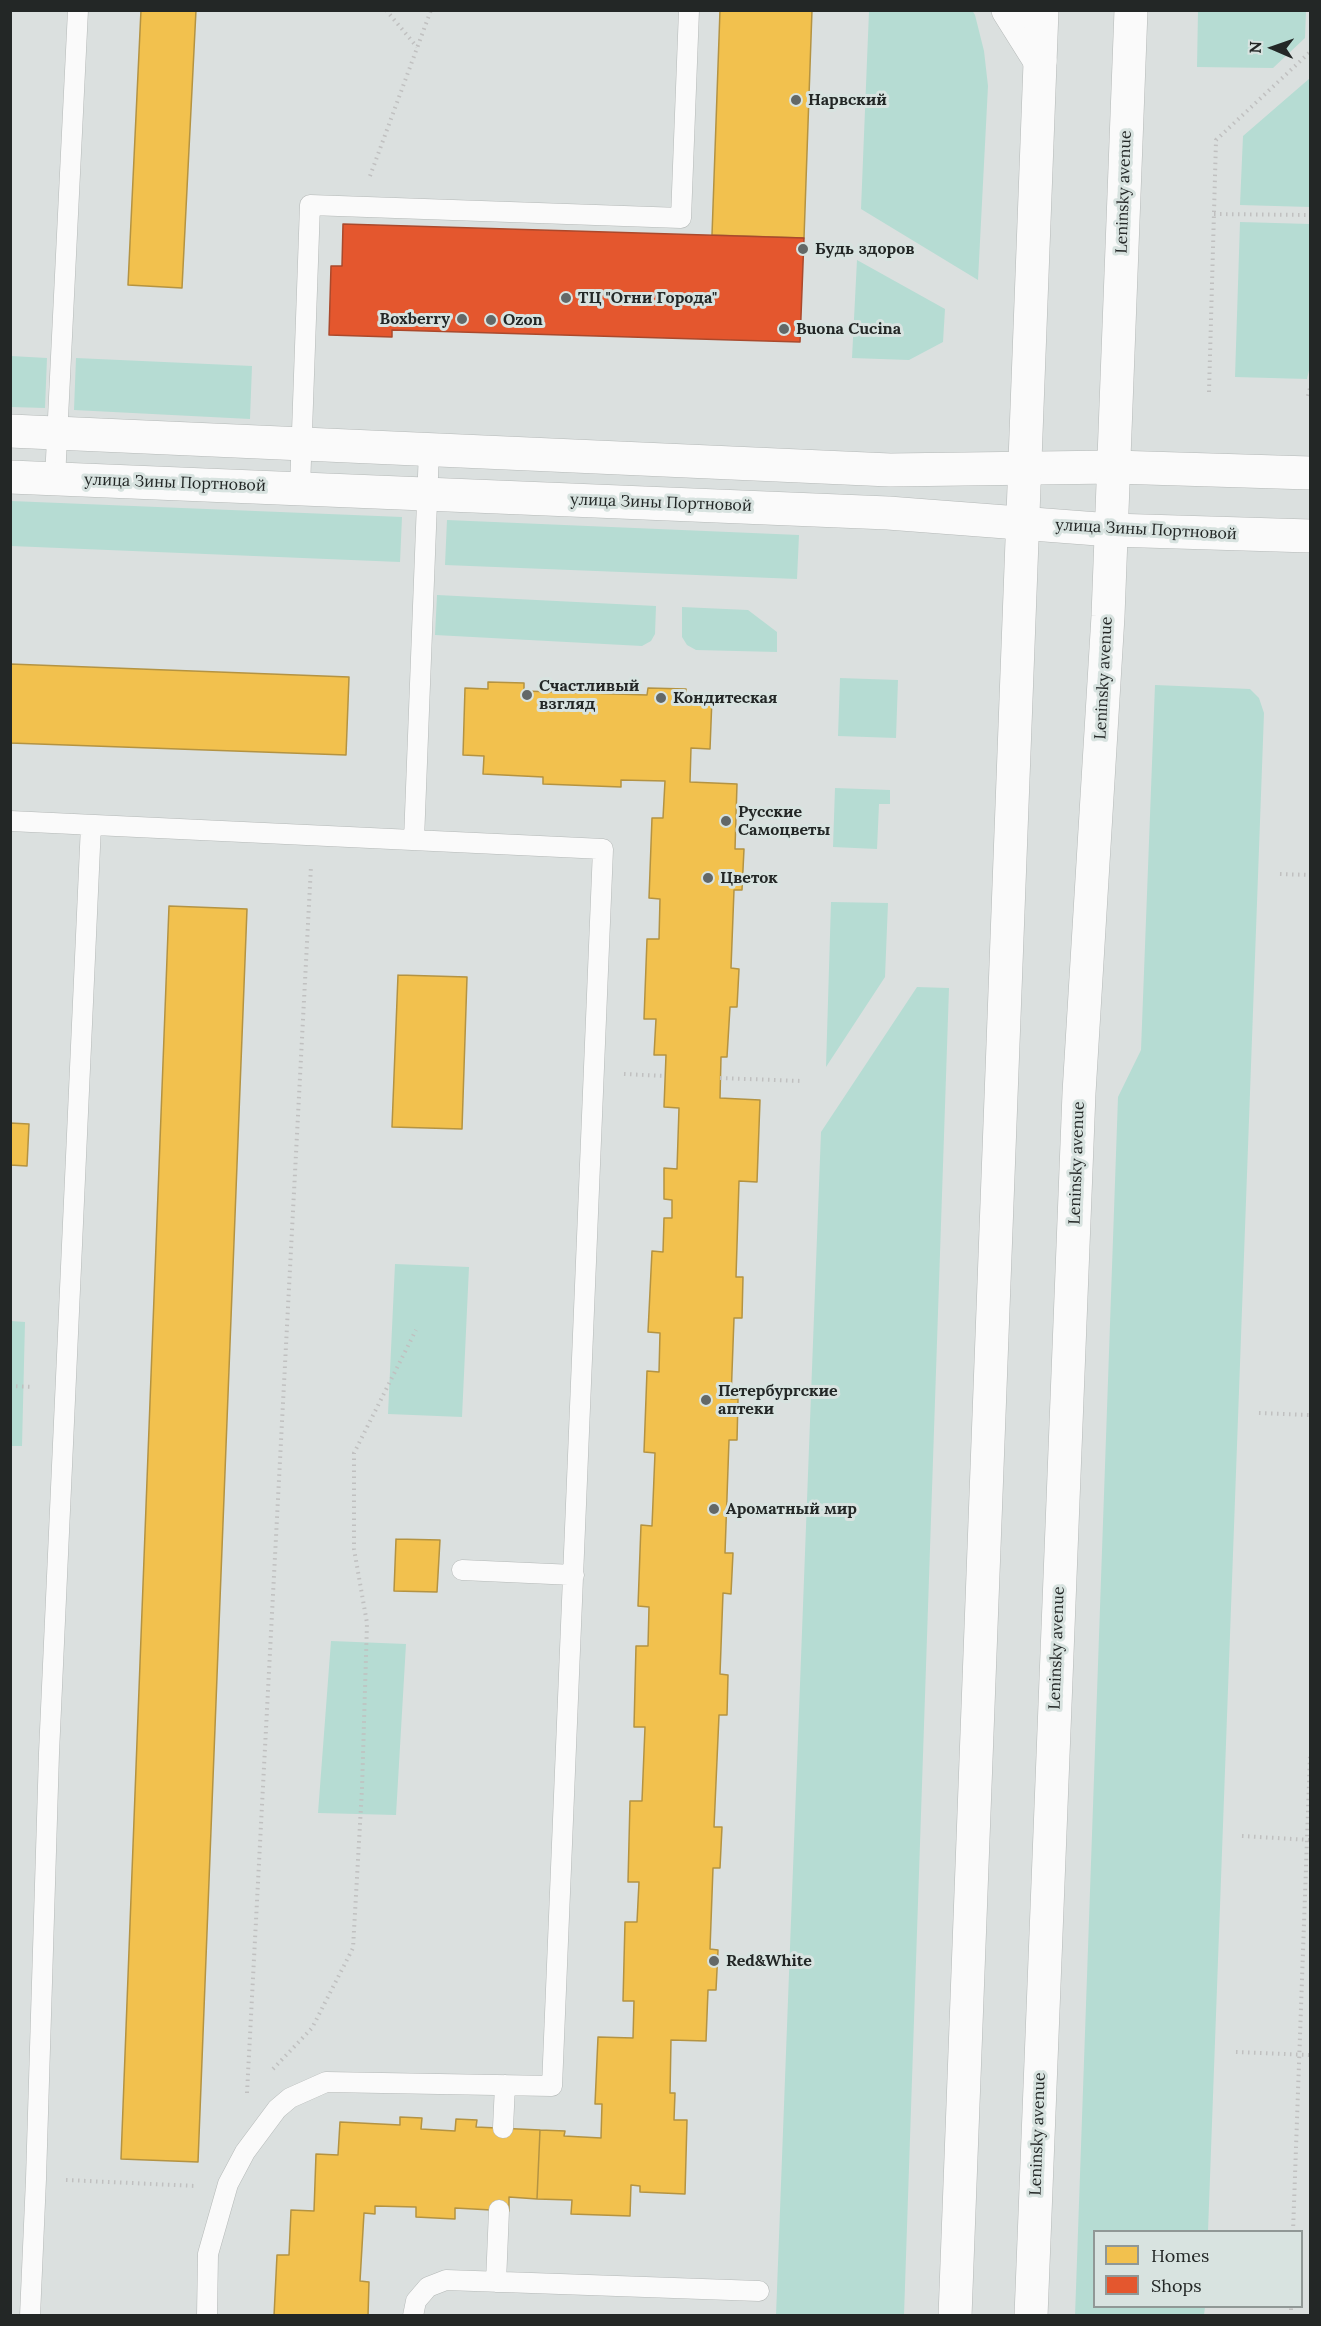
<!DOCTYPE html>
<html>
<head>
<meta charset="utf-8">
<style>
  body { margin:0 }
  #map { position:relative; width:1321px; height:2326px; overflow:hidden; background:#dbe0df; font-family:Lora,serif }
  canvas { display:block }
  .frame { position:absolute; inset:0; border:12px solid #232726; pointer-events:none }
  .legend { position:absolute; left:1093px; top:2230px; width:210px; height:78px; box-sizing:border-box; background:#d8e3e0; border:2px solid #909896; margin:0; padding:8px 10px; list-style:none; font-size:18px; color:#232726 }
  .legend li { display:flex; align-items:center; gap:12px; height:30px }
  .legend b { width:30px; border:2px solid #909896 }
  .north { position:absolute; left:1243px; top:18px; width:60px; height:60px; -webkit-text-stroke:4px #d8e3e0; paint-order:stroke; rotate:272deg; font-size:16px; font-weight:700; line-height:24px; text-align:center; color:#232726 }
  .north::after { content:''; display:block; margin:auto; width:21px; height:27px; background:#232726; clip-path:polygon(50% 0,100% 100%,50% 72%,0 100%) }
</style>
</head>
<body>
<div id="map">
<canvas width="1321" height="2326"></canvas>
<div class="frame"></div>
<ul class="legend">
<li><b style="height:16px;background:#f2c14e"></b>Homes</li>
<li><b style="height:16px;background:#e4572e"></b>Shops</li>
</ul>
<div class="north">N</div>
</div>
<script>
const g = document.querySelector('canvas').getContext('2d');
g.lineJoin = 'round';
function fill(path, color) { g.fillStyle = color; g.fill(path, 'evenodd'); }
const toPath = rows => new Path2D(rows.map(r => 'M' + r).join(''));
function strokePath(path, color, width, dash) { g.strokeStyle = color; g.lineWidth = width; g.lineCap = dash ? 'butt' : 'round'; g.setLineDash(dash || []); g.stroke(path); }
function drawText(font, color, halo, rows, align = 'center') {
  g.font = font + ' Lora,serif'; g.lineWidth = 6; g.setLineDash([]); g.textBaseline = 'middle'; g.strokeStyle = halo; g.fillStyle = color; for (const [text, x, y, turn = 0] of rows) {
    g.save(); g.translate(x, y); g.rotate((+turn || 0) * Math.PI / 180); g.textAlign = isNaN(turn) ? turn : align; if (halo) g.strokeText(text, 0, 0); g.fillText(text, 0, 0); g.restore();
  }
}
fill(toPath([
  [869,11,972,10,975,15,984,51,988,86,978,280,861,209],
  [1198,11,1306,11,1305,38,1273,68,1197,67],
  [1310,78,1310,207,1240,205,1243,136],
  [1240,222,1310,224,1310,366,1307,379,1235,377],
  [857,260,945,309,943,342,909,360,852,358],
  [11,356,47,358,45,408,11,407],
  [76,358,252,366,250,419,74,410],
  [11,501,402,517,400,562,11,546],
  [447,520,799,535,797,579,445,565],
  [437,595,656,606,655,634,651,641,642,646,435,635],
  [682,607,748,610,777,632,777,652,696,650,687,645,682,637],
  [840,678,898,680,896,738,838,736],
  [1155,685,1250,689,1259,698,1264,713,1208,2231,1094,2232,1094,2306,1205,2307,1204,2315,1075,2316,1118,1097,1141,1050],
  [835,788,890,790,890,804,879,804,877,849,833,847],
  [831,902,888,903,885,977,826,1067],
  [917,987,949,988,904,2315,776,2315,821,1132],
  [395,1264,469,1267,462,1417,388,1414],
  [11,1321,25,1322,22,1446,11,1446],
  [331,1641,406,1644,396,1815,318,1813]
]), '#b6dcd3');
const homes = toPath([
  [141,10,196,10,182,288,128,285,141,10],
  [720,10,812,10,804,238,712,235,720,10],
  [10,664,349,677,346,755,10,743,10,664],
  [488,682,524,683,524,691,647,695,648,688,686,689,686,697,712,698,710,749,691,748,690,782,737,784,735,849,744,849,742,890,734,890,731,968,739,969,737,1007,730,1007,727,1057,721,1057,720,1098,760,1100,757,1182,739,1181,736,1277,743,1277,742,1318,734,1318,731,1399,738,1399,737,1440,729,1440,725,1553,733,1553,731,1594,723,1593,720,1674,728,1675,727,1715,719,1715,714,1827,722,1827,720,1868,713,1868,710,1949,718,1950,716,1990,708,1990,706,2041,671,2040,670,2093,675,2093,674,2120,687,2120,685,2194,640,2192,640,2186,631,2185,630,2216,571,2214,572,2200,537,2199,540,2130,565,2131,564,2136,601,2138,602,2104,595,2104,598,2037,633,2038,634,2001,623,2001,625,1922,637,1922,639,1882,628,1882,630,1801,642,1801,645,1727,634,1727,636,1646,648,1646,649,1607,638,1606,641,1525,652,1526,655,1453,644,1452,647,1371,659,1372,660,1333,648,1332,652,1251,663,1252,664,1218,672,1218,672,1200,664,1199,664,1168,677,1169,679,1108,664,1107,666,1055,654,1055,656,1019,644,1019,647,939,659,939,660,899,649,898,652,818,663,818,665,781,621,780,621,787,543,784,543,777,483,774,484,756,463,755,465,688,488,689,488,682],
  [169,906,247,909,198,2162,121,2159,169,906],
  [398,975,467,977,462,1129,392,1127,398,975],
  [10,1123,29,1124,27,1166,10,1165,10,1123],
  [396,1539,440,1540,437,1592,394,1591,396,1539],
  [400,2117,422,2118,421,2129,455,2131,456,2119,477,2120,476,2127,540,2130,537,2199,509,2197,509,2211,455,2208,455,2219,416,2217,416,2207,375,2206,375,2214,364,2213,360,2281,369,2282,368,2316,274,2316,277,2255,289,2255,291,2210,314,2211,316,2154,338,2155,340,2122,400,2125,400,2117]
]);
fill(homes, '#f2c14e');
strokePath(homes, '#b49342', 1.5);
const shops = toPath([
  [343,224,804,238,800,342,392,330,392,337,329,335,331,266,342,266,343,224]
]);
fill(shops, '#e4572e');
strokePath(shops, '#aa492c', 1.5);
const service = toPath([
  [55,479,78,10],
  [300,488,310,205,681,218,689,10],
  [10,821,603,849,552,2086,326,2082,290,2098,277,2109,245,2152,228,2184,208,2254,207,2316],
  [414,840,429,450],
  [462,1570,574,1575],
  [503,2128,505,2085],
  [496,2282,499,2210],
  [30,2316,36,2179,49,1753,91,825],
  [413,2316,416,2301,428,2287,446,2280,759,2291]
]);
const minor = toPath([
  [1008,10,1040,61]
]);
const secondary = toPath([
  [10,431,890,470,1114,467,1310,473],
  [10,477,888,513,1111,530,1310,536]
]);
const primary = toPath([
  [955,2316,1042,10],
  [1031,2316,1079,1093,1108,616,1131,10]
]);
strokePath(service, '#b4b8b7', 21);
strokePath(minor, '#b4b8b7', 34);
strokePath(secondary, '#b4b8b7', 34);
strokePath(primary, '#b4b8b7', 34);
strokePath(toPath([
  [386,10,417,47],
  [370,176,431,10],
  [1214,214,1310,215],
  [1209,392,1216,140,1310,52],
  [1308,396,1310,388],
  [1280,874,1310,875],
  [624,1074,665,1076],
  [720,1078,802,1081],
  [10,1386,34,1387],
  [1259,1413,1310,1415],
  [1242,1836,1310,1840],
  [1236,2052,1310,2055],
  [273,2069,312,2028,353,1948,362,1789,367,1623,354,1549,354,1453,416,1330],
  [247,2093,311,866],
  [66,2180,196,2186],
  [1293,2232,1310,1755],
  [1291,2316,1291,2306]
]), '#c0c0c0', 4, [1.5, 4.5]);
strokePath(service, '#fafafa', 20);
strokePath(minor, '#fafafa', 33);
strokePath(secondary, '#fafafa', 33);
strokePath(primary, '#fafafa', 33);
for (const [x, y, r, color] of [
  [796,100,6,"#636867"],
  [803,249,6,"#636867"],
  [566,298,6,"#636867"],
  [462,319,6,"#636867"],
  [491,320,6,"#636867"],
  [784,329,6,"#636867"],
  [527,695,6,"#636867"],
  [661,698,6,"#636867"],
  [726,821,6,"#636867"],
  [708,878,6,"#636867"],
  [706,1400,6,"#636867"],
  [714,1509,6,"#636867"],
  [714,1961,6,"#636867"]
]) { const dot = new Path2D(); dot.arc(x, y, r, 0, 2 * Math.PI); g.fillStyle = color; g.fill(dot); strokePath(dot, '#d8e3e0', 2); }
drawText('bold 16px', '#232726', '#d8e3e0', [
  ["Нарвский",808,100],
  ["Будь здоров",815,249],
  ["ТЦ \"Огни Города\"",578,298],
  ["Boxberry",450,319,"right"],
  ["Ozon",503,320],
  ["Buona Cucina",796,329],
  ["Счастливый",539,686],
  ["взгляд",539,704],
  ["Кондитеская",673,698],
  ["Русские",738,812],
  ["Самоцветы",738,830],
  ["Цветок",720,878],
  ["Петербургские",718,1391],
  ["аптеки",718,1409],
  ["Ароматный мир",726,1509],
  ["Red&White",726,1961]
], 'left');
drawText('16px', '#232726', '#d8e3e0', [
  ["Leninsky avenue",1124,192,-88],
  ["улица Зины Портновой",175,483,2],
  ["улица Зины Портновой",661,503,2],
  ["улица Зины Портновой",1146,530,3],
  ["Leninsky avenue",1104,678,-87],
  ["Leninsky avenue",1077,1163,-88],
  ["Leninsky avenue",1057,1648,-88],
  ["Leninsky avenue",1038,2134,-88]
]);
</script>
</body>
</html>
